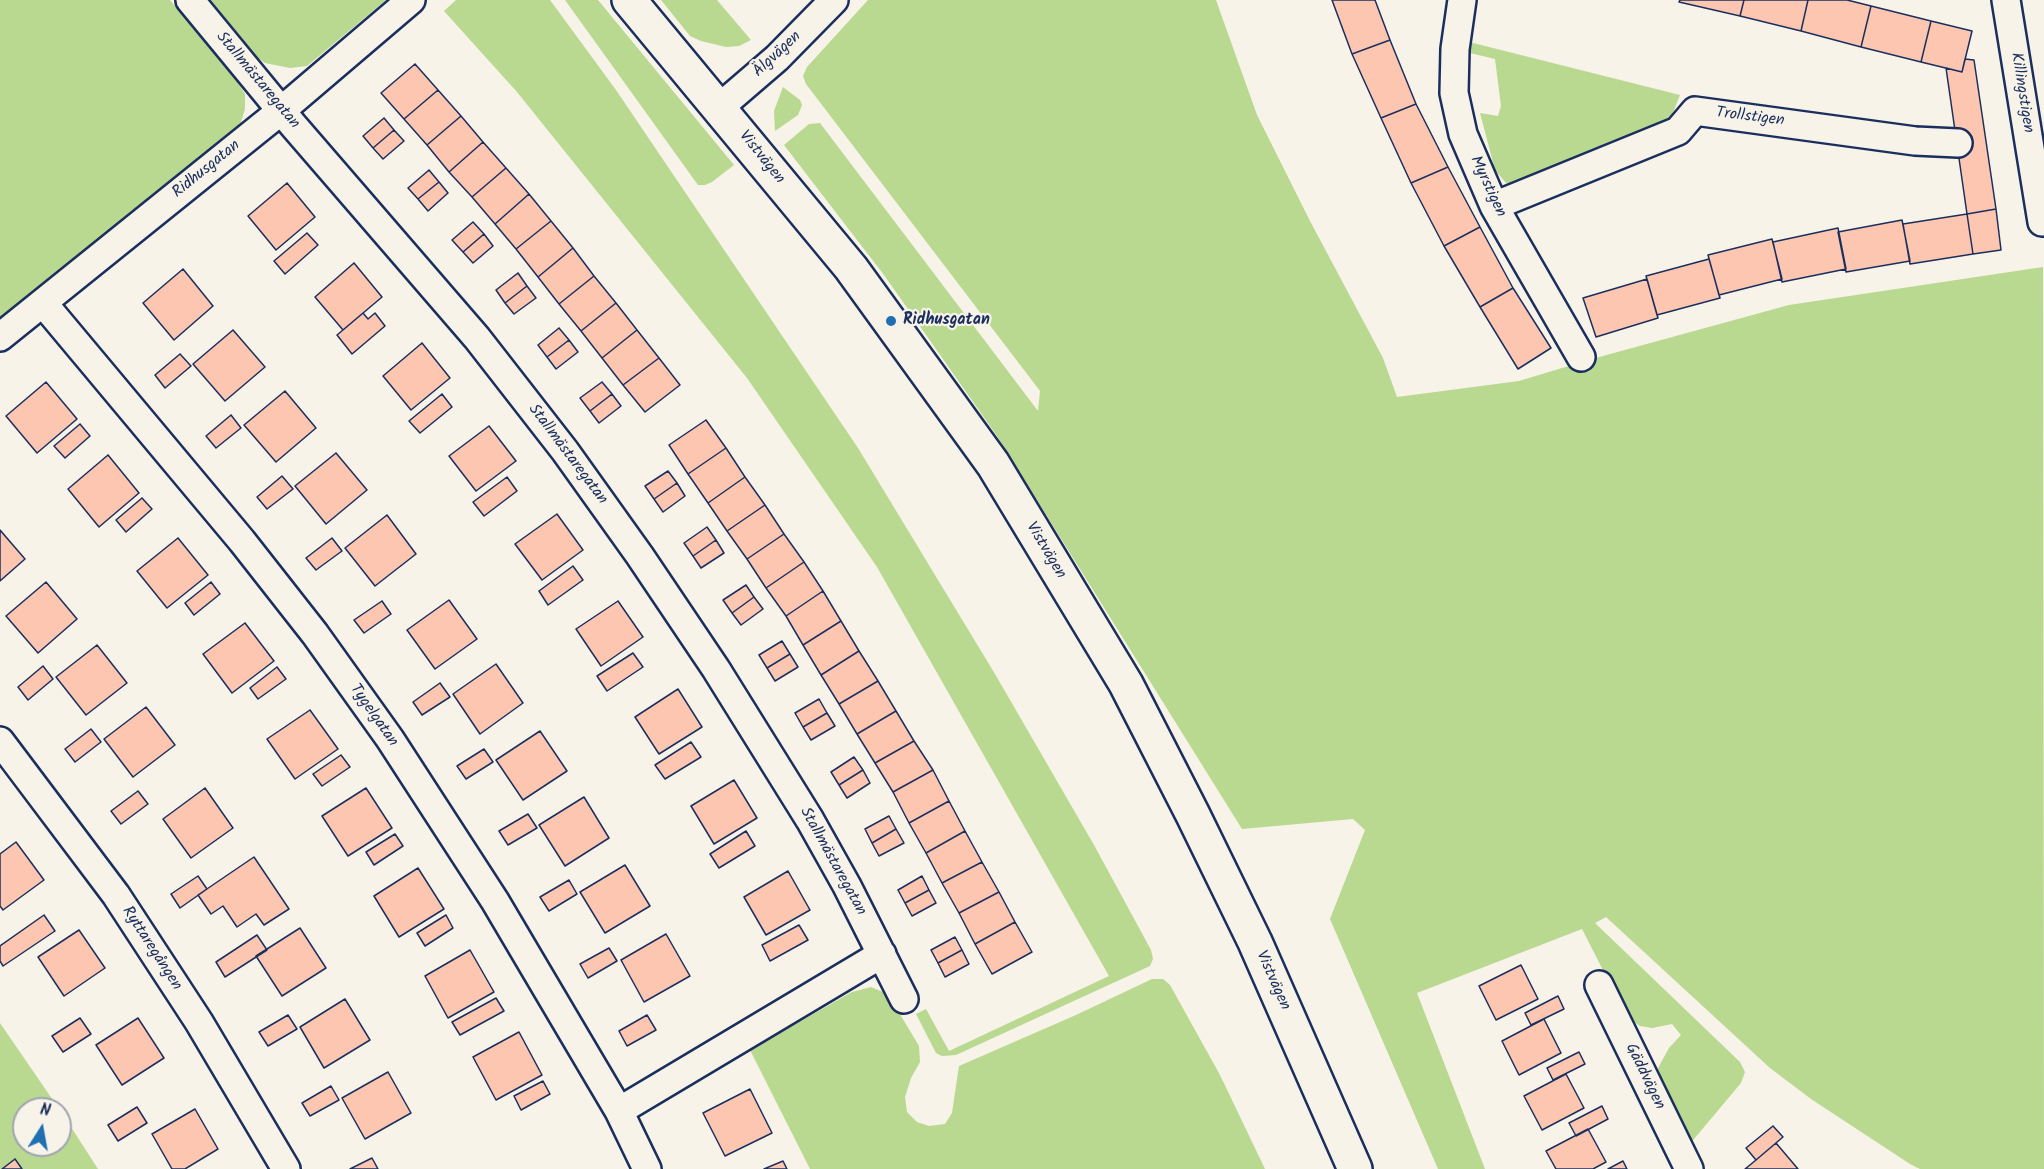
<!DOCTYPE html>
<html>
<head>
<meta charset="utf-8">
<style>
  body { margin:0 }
  #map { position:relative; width:2044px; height:1169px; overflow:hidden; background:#f7f3e8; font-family:Kalam,sans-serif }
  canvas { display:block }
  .north { position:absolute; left:12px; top:1097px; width:60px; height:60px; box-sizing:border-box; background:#f7f3e8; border:2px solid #9fa5b1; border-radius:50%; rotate:11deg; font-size:16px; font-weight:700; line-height:24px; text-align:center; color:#1b2f5e }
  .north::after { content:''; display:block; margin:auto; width:21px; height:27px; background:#1f6fb2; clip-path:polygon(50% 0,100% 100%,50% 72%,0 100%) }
</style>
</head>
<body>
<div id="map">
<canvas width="2044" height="1169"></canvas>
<div class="north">N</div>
</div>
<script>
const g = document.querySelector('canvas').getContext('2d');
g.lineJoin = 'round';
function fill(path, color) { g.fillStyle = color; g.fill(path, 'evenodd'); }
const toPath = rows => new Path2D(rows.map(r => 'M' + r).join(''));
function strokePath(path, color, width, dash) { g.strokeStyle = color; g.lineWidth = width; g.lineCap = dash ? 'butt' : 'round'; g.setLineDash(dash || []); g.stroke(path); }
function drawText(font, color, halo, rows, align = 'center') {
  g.font = font + ' Kalam,sans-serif'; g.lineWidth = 4.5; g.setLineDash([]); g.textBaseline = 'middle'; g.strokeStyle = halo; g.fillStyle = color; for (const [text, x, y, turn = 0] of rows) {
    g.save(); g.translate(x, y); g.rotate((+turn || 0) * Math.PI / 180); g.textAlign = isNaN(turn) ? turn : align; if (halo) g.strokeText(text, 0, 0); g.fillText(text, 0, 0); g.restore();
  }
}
fill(toPath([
  [0,0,170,0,233,75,245,94,245,109,240,125,0,318],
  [209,0,386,0,307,66,290,68,265,63,254,55],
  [456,0,550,0,616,90,858,448,995,674,1094,845,1151,950,1153,959,1150,966,956,1055,942,1056,936,1053,916,1014,926,1009,949,1051,1109,976,877,567,747,378,517,92,444,11],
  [565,0,598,0,734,165,712,182,705,185,698,185],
  [661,0,717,0,751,40,739,46,726,47,701,41,690,36],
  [868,0,1216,0,1257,115,1310,221,1383,358,1397,397,1519,381,1592,359,1789,305,2043,267,2044,1169,1920,1169,1910,1164,1811,1099,1770,1068,1606,917,1595,923,1740,1062,1745,1072,1741,1083,1689,1145,1659,1079,1658,1068,1669,1048,1681,1035,1672,1024,1652,1028,1640,1026,1627,1017,1582,929,1417,993,1485,1169,1438,1169,1330,919,1365,830,1353,819,1242,829,997,436,884,275,784,145,809,124,820,123,1038,411,1040,391,806,84,803,76,807,67],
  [1465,41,1680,95,1666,130,1518,187,1506,183,1495,170,1480,113,1498,116,1501,106,1495,59,1470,53],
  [783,87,800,100,802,105,798,115,775,131,774,111],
  [1152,979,1163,979,1170,985,1220,1075,1265,1169,810,1169,750,1050,852,992,871,987,888,994,919,1046,920,1062,911,1078,905,1097,907,1112,917,1122,929,1126,945,1124,952,1113,959,1066,1076,1015],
  [0,1023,59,1109,24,1109,24,1145,60,1145,60,1110,98,1169,0,1169]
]), '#b9d890');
const building = toPath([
  [1332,0,1375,0,1390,40,1352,54,1332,0],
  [1680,0,1744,0,1740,16,1679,2,1680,0],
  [1744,0,1808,0,1801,31,1740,16,1744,0],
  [1808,0,1847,0,1871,6,1861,47,1801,31,1808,0],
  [1871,6,1931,21,1921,62,1861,47,1871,6],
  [1931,21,1972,31,1962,72,1921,62,1931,21],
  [1390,40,1416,104,1381,118,1352,54,1390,40],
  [1965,59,1974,60,1996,209,1967,214,1946,68,1962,72,1965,59],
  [415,64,438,90,404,119,381,93,415,64],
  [438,90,461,116,427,145,404,119,438,90],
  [1416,104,1448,167,1411,183,1381,118,1416,104],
  [461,116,483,142,449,172,427,145,461,116],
  [384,118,394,130,373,148,363,136,384,118],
  [394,130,404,141,383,159,373,148,394,130],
  [483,142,506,168,472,197,449,172,483,142],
  [1448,167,1480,227,1444,246,1411,183,1448,167],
  [506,168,529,194,495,224,472,197,506,168],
  [429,170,439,182,418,199,408,188,429,170],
  [439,182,448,193,428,211,418,199,439,182],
  [287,183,315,217,276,250,248,216,287,183],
  [529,194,551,221,516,249,495,224,529,194],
  [1996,209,2001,250,1973,254,1967,214,1996,209],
  [1967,214,1973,254,1910,264,1903,224,1967,214],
  [1902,220,1910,261,1846,272,1838,232,1902,220],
  [551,221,573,248,538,277,516,249,551,221],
  [473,222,484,234,463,252,452,240,473,222],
  [1480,227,1513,288,1480,307,1444,246,1480,227],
  [1838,228,1846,269,1782,282,1773,242,1838,228],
  [307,233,318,245,285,274,274,261,307,233],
  [484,234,493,246,473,263,463,252,484,234],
  [1772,239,1782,279,1719,295,1708,255,1772,239],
  [573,248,594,276,559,304,538,277,573,248],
  [1709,259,1720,298,1657,315,1646,276,1709,259],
  [354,263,382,297,343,330,315,297,354,263],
  [183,269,213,306,174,340,143,303,183,269],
  [518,273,527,286,505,303,496,290,518,273],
  [594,276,616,303,581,331,559,304,594,276],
  [1647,279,1658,318,1596,337,1583,298,1647,279],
  [527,286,536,298,514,314,505,303,527,286],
  [1513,288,1551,348,1518,369,1480,307,1513,288],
  [616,303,637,330,602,358,581,331,616,303],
  [363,313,368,319,375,313,385,326,352,354,337,335,363,313],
  [559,328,569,340,547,357,538,345,559,328],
  [233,330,265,367,225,401,193,364,233,330],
  [637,330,659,358,623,385,602,358,637,330],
  [569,340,578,352,556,369,547,357,569,340],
  [422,343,450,378,411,410,383,376,422,343],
  [180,354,191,366,165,388,155,375,180,354],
  [659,358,680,385,645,412,623,385,659,358],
  [46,382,77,419,37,453,6,416,46,382],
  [602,382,612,394,590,411,580,398,602,382],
  [285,391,316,428,276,462,244,425,285,391],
  [442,394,452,407,420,433,409,421,442,394],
  [612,394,621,406,599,423,590,411,612,394],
  [231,415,241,428,216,448,206,436,231,415],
  [706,420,726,448,688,474,669,445,706,420],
  [80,424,90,436,65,458,54,446,80,424],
  [489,426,516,461,476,491,449,456,489,426],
  [726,448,745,477,708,503,688,474,726,448],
  [336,453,367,490,326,524,295,486,336,453],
  [108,455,139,493,99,527,68,489,108,455],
  [668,471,677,483,654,499,645,486,668,471],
  [282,476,293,489,267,509,257,497,282,476],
  [507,477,517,491,484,516,473,502,507,477],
  [745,477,765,505,727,531,708,503,745,477],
  [677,483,685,496,663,512,654,499,677,483],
  [142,498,152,509,126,532,116,520,142,498],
  [765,505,784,534,747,559,727,531,765,505],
  [557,514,583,550,542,580,515,544,557,514],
  [387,515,416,554,375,586,345,548,387,515],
  [707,527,716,540,693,556,684,543,707,527],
  [0,530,25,559,0,581,0,530],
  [784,534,804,562,766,588,747,559,784,534],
  [178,538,208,575,167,608,137,571,178,538],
  [332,538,342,551,316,570,306,558,332,538],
  [716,540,724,553,701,568,693,556,716,540],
  [804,562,823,591,786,616,766,588,804,562],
  [573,566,583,580,548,605,539,591,573,566],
  [46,582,77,619,38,653,6,616,46,582],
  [211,582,220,594,194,615,185,603,211,582],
  [746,585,754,597,732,613,723,600,746,585],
  [823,591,841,621,803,645,786,616,823,591],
  [754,597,763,609,741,625,732,613,754,597],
  [449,600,477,639,435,669,407,630,449,600],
  [382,601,391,614,364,633,354,620,382,601],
  [618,601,643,637,601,666,576,629,618,601],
  [841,621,859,651,821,675,803,645,841,621],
  [245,623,274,661,232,693,203,654,245,623],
  [782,641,790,654,767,668,759,655,782,641],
  [97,645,127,683,86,715,56,677,97,645],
  [859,651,878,681,839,704,821,675,859,651],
  [633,653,643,667,607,691,597,676,633,653],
  [790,654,798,667,775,681,767,668,790,654],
  [496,664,523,703,480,734,453,694,496,664],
  [43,666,53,679,28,700,18,687,43,666],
  [277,667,286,679,258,699,250,688,277,667],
  [878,681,896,711,857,734,839,704,878,681],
  [440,683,450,697,422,715,413,702,440,683],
  [678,689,702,727,659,754,635,717,678,689],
  [819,699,827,713,803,727,795,713,819,699],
  [146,707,175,745,133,777,104,739,146,707],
  [310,710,338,749,295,779,267,739,310,710],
  [896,711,914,741,875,763,857,734,896,711],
  [827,713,835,726,811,740,803,727,827,713],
  [91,729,101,742,75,762,65,749,91,729],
  [540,731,567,771,523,800,496,760,540,731],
  [914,741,933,770,893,792,875,763,914,741],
  [691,742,701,757,665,779,655,765,691,742],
  [484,749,493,762,466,779,457,766,484,749],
  [341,755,350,767,322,786,313,774,341,755],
  [854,757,863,770,839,785,831,772,854,757],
  [863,770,870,783,847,798,839,785,863,770],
  [933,770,949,801,909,823,893,792,933,770],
  [734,780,757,818,714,844,691,806,734,780],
  [205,788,233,828,191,858,163,819,205,788],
  [366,788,392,828,348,856,322,816,366,788],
  [138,791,148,804,121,824,111,811,138,791],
  [584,797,609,838,565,866,539,825,584,797],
  [949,801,965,831,926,853,909,823,949,801],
  [528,814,537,828,508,845,499,831,528,814],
  [889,816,896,829,872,843,865,829,889,816],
  [896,829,904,843,879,856,872,843,896,829],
  [746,831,755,846,719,868,710,854,746,831],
  [965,831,982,862,942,883,926,853,965,831],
  [395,834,403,846,374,865,366,852,395,834],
  [16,842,44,880,3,910,0,906,0,854,16,842],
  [254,857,289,909,264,925,256,914,237,927,223,906,211,914,198,895,254,857],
  [982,862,999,892,959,913,942,883,982,862],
  [625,865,650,906,605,933,580,892,625,865],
  [418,868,444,909,399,937,374,896,418,868],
  [788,871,810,910,766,935,744,897,788,871],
  [198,876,207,889,180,908,171,894,198,876],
  [922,876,929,890,905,903,898,890,922,876],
  [569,880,577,894,549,911,540,897,569,880],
  [929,890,936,903,912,916,905,903,929,890],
  [999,892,1015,922,975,944,959,913,999,892],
  [44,915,55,931,3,966,0,961,0,946,44,915],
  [446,915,453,928,425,946,417,933,446,915],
  [1015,922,1032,952,992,974,975,944,1015,922],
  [799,925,808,940,770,961,762,945,799,925],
  [300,928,326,968,282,996,256,956,300,928],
  [79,930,105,968,64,996,38,957,79,930],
  [666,934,690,976,644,1002,621,960,666,934],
  [257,935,267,950,225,977,216,962,257,935],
  [955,937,962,950,938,963,931,950,955,937],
  [609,948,617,961,588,978,580,964,609,948],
  [470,950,494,992,448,1018,425,976,470,950],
  [962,950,969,964,945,977,938,963,962,950],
  [1521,965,1538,999,1496,1020,1479,986,1521,965],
  [1558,996,1564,1009,1531,1025,1525,1013,1558,996],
  [496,998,504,1011,460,1035,452,1022,496,998],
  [345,999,370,1040,324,1068,300,1027,345,999],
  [288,1015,297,1029,268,1046,259,1032,288,1015],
  [647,1015,656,1030,627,1046,619,1031,647,1015],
  [80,1018,91,1034,63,1052,52,1036,80,1018],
  [138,1018,164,1058,122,1085,96,1045,138,1018],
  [1544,1019,1561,1053,1519,1075,1502,1041,1544,1019],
  [519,1032,542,1075,496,1100,473,1057,519,1032],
  [1579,1052,1585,1064,1553,1080,1547,1068,1579,1052],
  [388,1072,411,1113,365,1139,342,1098,388,1072],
  [1566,1074,1584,1108,1542,1130,1524,1096,1566,1074],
  [543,1081,550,1094,521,1110,514,1096,543,1081],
  [331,1086,339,1100,310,1116,302,1103,331,1086],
  [750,1089,772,1133,725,1156,703,1113,750,1089],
  [1602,1106,1608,1119,1576,1136,1569,1123,1602,1106],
  [137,1107,147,1123,118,1141,108,1125,137,1107],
  [195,1109,218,1149,185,1169,172,1169,152,1134,195,1109],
  [1773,1126,1783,1137,1756,1160,1746,1148,1773,1126],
  [1588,1129,1606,1162,1593,1169,1556,1169,1546,1151,1588,1129],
  [1776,1143,1798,1169,1745,1169,1756,1160,1776,1143],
  [372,1158,378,1169,350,1169,372,1158],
  [15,1159,22,1169,2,1169,15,1159],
  [783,1161,787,1169,764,1169,783,1161],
  [1623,1161,1627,1169,1608,1169,1623,1161]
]);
fill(building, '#fdc6b0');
strokePath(building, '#1b2f5e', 1.5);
const street = toPath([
  [190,0,293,125,477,338,565,451,640,556,716,669,810,820,847,886,904,999],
  [1462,0,1455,49,1454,93,1463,134,1494,206,1581,357],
  [2006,0,2042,222],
  [720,107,777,58,834,0],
  [1494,206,1678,131,1695,111,1915,141,1958,143],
  [43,303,242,541,315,634,390,739,495,901,619,1111,647,1169],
  [0,337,282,110,411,0],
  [0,741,116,895,199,1022,286,1169],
  [1599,985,1689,1169],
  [619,1111,882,954]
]);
const secondary = toPath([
  [629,0,851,268,993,464,1126,684,1193,815,1255,942,1355,1169]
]);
strokePath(street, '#1b2f5e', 32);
strokePath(secondary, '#1b2f5e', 38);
strokePath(street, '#f7f3e8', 27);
strokePath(secondary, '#f7f3e8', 33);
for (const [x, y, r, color] of [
  [891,321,6,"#1f6fb2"]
]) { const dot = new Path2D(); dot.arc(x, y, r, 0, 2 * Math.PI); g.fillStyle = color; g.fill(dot); strokePath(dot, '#f7f3e8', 2); }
drawText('16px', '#1b2f5e', '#f7f3e8', [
  ["Älgvägen",778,55,-43],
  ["Stallmästaregatan",257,81,50],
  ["Killingstigen",2021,93,81],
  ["Trollstigen",1750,118,7],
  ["Vistvägen",761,158,51],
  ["Ridhusgatan",207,170,-39],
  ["Myrstigen",1487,187,65],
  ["Stallmästaregatan",567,455,53],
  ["Vistvägen",1045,551,59],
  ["Tygelgatan",373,716,55],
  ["Stallmästaregatan",832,862,61],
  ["Ryttaregången",151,949,57],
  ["Vistvägen",1272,981,66],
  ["Gäddvägen",1644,1077,64]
]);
drawText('bold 16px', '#1b2f5e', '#f7f3e8', [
  ["Ridhusgatan",903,321]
], 'left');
</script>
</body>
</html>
